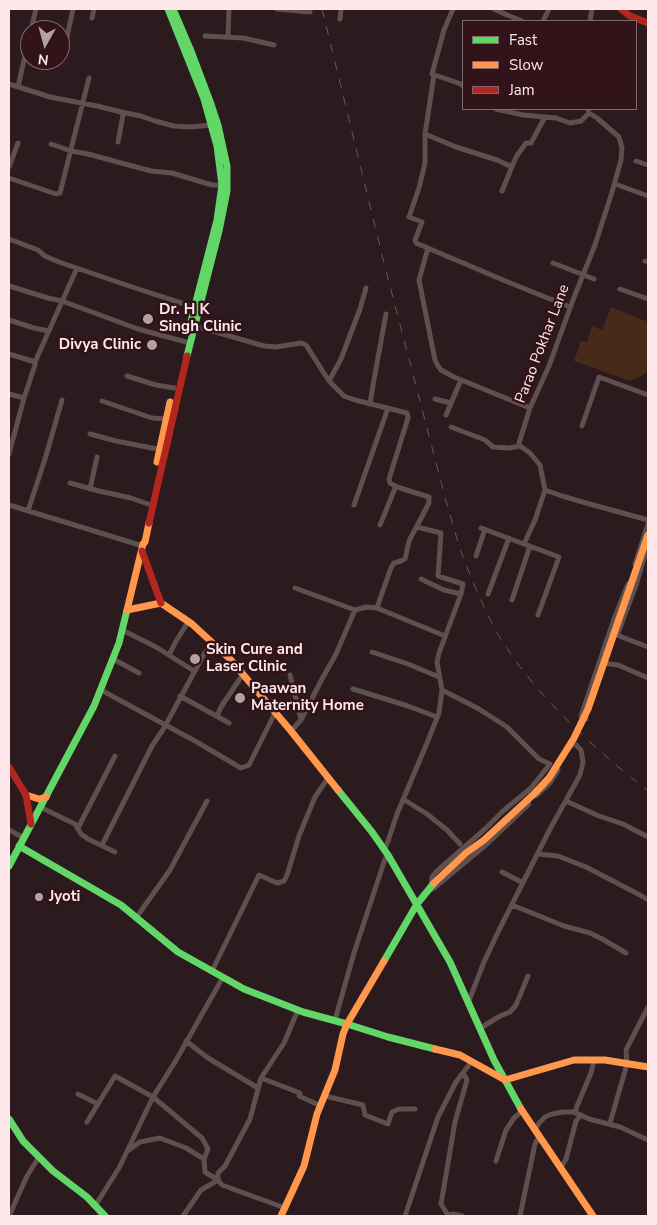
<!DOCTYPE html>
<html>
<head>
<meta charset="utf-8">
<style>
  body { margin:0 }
  #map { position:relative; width:657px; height:1225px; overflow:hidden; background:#2b1a1e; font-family:"Nunito Sans",sans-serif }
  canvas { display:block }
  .frame { position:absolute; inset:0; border:10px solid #ffe8ec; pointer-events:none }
  .legend { position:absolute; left:462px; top:20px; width:175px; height:90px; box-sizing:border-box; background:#32131a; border:1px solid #84686e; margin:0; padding:6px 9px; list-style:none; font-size:15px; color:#ffe8ec }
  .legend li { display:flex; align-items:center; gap:10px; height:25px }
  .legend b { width:25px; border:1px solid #84686e }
  .north { position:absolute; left:20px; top:20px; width:50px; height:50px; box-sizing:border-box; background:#32131a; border:1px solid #84686e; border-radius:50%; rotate:187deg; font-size:14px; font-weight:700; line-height:20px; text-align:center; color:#ffe8ec }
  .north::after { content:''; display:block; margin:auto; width:18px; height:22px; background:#b5a0a4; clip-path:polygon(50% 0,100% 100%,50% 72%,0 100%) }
</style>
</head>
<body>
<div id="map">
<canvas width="657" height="1225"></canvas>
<div class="frame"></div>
<ul class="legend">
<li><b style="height:6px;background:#63d668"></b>Fast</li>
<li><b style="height:6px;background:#ff974d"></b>Slow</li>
<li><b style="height:6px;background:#b3261e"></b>Jam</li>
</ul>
<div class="north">N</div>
</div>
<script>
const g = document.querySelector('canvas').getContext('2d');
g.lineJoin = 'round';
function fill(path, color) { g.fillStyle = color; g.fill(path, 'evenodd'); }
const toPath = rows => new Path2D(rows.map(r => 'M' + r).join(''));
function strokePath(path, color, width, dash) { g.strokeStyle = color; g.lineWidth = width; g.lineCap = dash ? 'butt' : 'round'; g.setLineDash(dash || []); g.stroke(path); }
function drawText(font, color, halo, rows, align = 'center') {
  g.font = font + ' "Nunito Sans",sans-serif'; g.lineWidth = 5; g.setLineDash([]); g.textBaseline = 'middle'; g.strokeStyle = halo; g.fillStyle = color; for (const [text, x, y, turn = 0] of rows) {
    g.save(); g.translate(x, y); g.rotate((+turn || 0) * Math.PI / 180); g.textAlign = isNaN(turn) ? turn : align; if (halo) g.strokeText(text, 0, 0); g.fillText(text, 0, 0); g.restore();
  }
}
fill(toPath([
  [611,307,648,322,648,368,645,374,632,380,627,380,574,361,581,341,587,342,592,326,602,330]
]), '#472a19');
strokePath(toPath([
  [277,9,310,12],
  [453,9,444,30,432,74,461,84,463,86],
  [494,9,507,15,522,21],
  [92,18,94,9],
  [340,19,341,9],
  [543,21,549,9],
  [590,21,592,9],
  [31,30,36,9],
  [205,36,243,38,274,45],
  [228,37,229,9],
  [63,56,73,9],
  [434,75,425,134,425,163,419,188,409,217,422,222,415,240,416,243,503,280,570,307],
  [9,84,50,97,97,106,121,112,123,115,118,142],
  [18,87,30,33],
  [496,109,523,115,556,118,570,123,581,121,589,113],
  [588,109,589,113,597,118,619,137,622,148,621,160,612,192,595,245,573,300,549,366,530,408,519,443,520,446,530,453,540,465,545,490,562,496,586,503,648,520],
  [121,112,141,116,155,121,174,126,190,127,212,125],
  [425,134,456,147,497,160,512,167],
  [51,144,71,151,88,154,151,171,172,173,212,185,222,185],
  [636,161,648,165],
  [9,167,18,143],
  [9,178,56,194,60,193,89,78],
  [615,184,648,196],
  [502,191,516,157,526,143,531,143,545,117],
  [9,239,38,250,45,256,59,262,135,288,194,307],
  [428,248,419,280,435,360,438,366,441,370,454,377,530,408],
  [645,261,648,262],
  [553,263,594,279],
  [9,286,48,298,62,301,138,329,186,342],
  [620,289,648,299],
  [9,320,34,328,48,331],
  [195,326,264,346,276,347,301,343,306,345,329,381,344,396,355,400,407,413,408,418,389,479,390,483,397,487,429,497,429,503,409,541,405,559,401,561,394,563,391,568,381,596,377,608],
  [9,354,35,362],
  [127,376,156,385,174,388],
  [329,381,341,359,360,309,366,288],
  [9,394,24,398],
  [435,399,451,403],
  [102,401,152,418,166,419],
  [370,404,373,385,386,314],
  [446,415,461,380],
  [582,426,599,377,648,395],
  [451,427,485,440,493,447,509,448,520,446],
  [90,434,116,441,152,448,160,449],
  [9,454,24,398,35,365,35,362,77,268],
  [70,483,99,491,131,498,148,504],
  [90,489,97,457],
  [9,505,143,546],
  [354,505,388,408],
  [28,511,45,459,62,400],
  [380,525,396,486],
  [481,528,559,557,538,615],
  [524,544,535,520,545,490],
  [476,556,485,529],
  [635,564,648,524],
  [421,579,444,590,461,594],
  [295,588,355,610],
  [488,594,509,538],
  [512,600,530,546],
  [122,630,156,647,194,671],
  [618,633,636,585,648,545],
  [614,634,648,647],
  [372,652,408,664,439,677],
  [169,655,175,643,188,622],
  [113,659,139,673],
  [602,663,618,665,648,678],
  [290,675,301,720],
  [353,689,408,706,437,717],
  [101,690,195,741,241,768,249,765,275,713],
  [180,696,229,723],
  [217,716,221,707,243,674],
  [586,719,581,716,614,619,628,584],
  [291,731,301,720,322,679,336,654,355,610,366,607,377,608,445,636],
  [536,796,550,783,558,770],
  [403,799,427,814,447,830,460,844],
  [566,801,599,816,623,824,648,837],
  [40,807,75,824,81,834,88,839,115,852],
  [78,828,115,756],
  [9,830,24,838],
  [102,845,152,746,164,728,203,656,212,643],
  [384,849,387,844,397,814,427,743,439,713,442,690,437,662,439,653,461,594,463,584,438,576,441,533,417,527],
  [538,854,558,856,586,867,640,895,648,900],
  [502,872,523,883],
  [431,886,432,877,436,872,485,829,503,811,531,788,550,764,539,759,507,727,479,709,442,690],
  [430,890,434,888,487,844,529,804],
  [512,905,564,926,590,933,604,940,626,953],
  [136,918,170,870,207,801],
  [212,971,259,875,277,883,284,881,287,875,299,836,315,797,328,778],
  [468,1003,484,962,499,930,550,829,580,775,583,762,581,750,575,744,573,744,570,747],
  [335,1020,354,953,385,859,388,855],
  [479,1029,500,1016,510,1012,516,1005,528,976],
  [186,1041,208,1058,258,1088],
  [261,1078,300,1093,299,1096,321,1106],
  [78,1094,98,1104],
  [325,1096,363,1105,365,1115,388,1124,392,1112,399,1109,415,1109],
  [575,1113,577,1106,591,1073,594,1060],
  [87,1122,115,1076,153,1097,202,1138,208,1149,204,1159],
  [610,1123,627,1064,626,1050,648,1007],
  [535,1130,539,1123,545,1117,552,1114,563,1112,574,1112,589,1119,620,1127,648,1140],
  [129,1150,140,1142,160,1138,186,1148,204,1159,205,1172,218,1180,201,1190,183,1216],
  [496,1161,506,1130,514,1118,522,1111],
  [560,1169,566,1159,576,1121,581,1115],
  [95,1206,119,1168,153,1097,175,1062,223,977],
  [285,1208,222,1185,218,1180,218,1173,225,1166,250,1119,261,1078,284,1043,298,1010],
  [448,1215,453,1214,462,1216],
  [9,1216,27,1176,39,1157],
  [405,1216,438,1117,456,1082,472,1061],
  [448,1216,448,1215,441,1204,455,1122,467,1080,463,1073],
  [520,1216,535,1144,539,1137]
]), '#5f4f4d', 5);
strokePath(toPath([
  [168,9,204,99,217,146,222,185,217,220,191,321],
  [173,9,191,51,211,104,218,125,227,166,227,191,219,231,187,356],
  [338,790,372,832,388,855,450,962,494,1060,521,1109],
  [19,846,121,905,178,952,244,989,303,1012,347,1024,388,1037,435,1049],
  [9,866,94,706,119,643,127,610],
  [384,961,417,904,434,883],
  [9,1119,23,1141,53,1171,87,1197,105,1216]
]), '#63d668', 7);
strokePath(toPath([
  [157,462,170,402],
  [149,523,145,542,143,544,127,610,161,603,192,624,230,659,291,731,338,790],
  [26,795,39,799,46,797],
  [435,1049,460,1055,505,1080,574,1060,605,1060,648,1067],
  [521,1109,593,1216],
  [281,1216,304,1166,317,1114,335,1070,343,1034,347,1024,384,961]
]), '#ff974d', 7);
strokePath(toPath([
  [621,9,630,16,648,23],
  [149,523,187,356],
  [142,551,161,603],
  [9,767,26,795,31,824]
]), '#b3261e', 7);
strokePath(toPath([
  [322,9,385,267,445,497,460,549,472,580,484,607,497,633,514,659,536,687,560,713,591,743,624,772,648,791]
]), '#675a5a', 1, [9, 9]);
strokePath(toPath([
  [434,883,466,853,484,840,535,793,549,778,574,738,588,709,648,535]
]), '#ff974d', 7);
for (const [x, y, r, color] of [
  [148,319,6,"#b5a0a4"],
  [152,345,6,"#b5a0a4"],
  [195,659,6,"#b5a0a4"],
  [240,698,6,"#b5a0a4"],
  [39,897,5,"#b5a0a4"]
]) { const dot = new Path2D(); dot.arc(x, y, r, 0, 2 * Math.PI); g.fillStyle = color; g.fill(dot); strokePath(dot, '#32131a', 2); }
drawText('bold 15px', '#ffe8ec', '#32131a', [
  ["Dr. H K",159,310],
  ["Singh Clinic",159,327],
  ["Divya Clinic",141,345,"right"],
  ["Skin Cure and",206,650],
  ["Laser Clinic",206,667],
  ["Paawan",251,689],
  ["Maternity Home",251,706],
  ["Jyoti",49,897]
], 'left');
drawText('15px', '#ffe8ec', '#32131a', [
  ["Parao Pokhar Lane",543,344,-69]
]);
</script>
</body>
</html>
